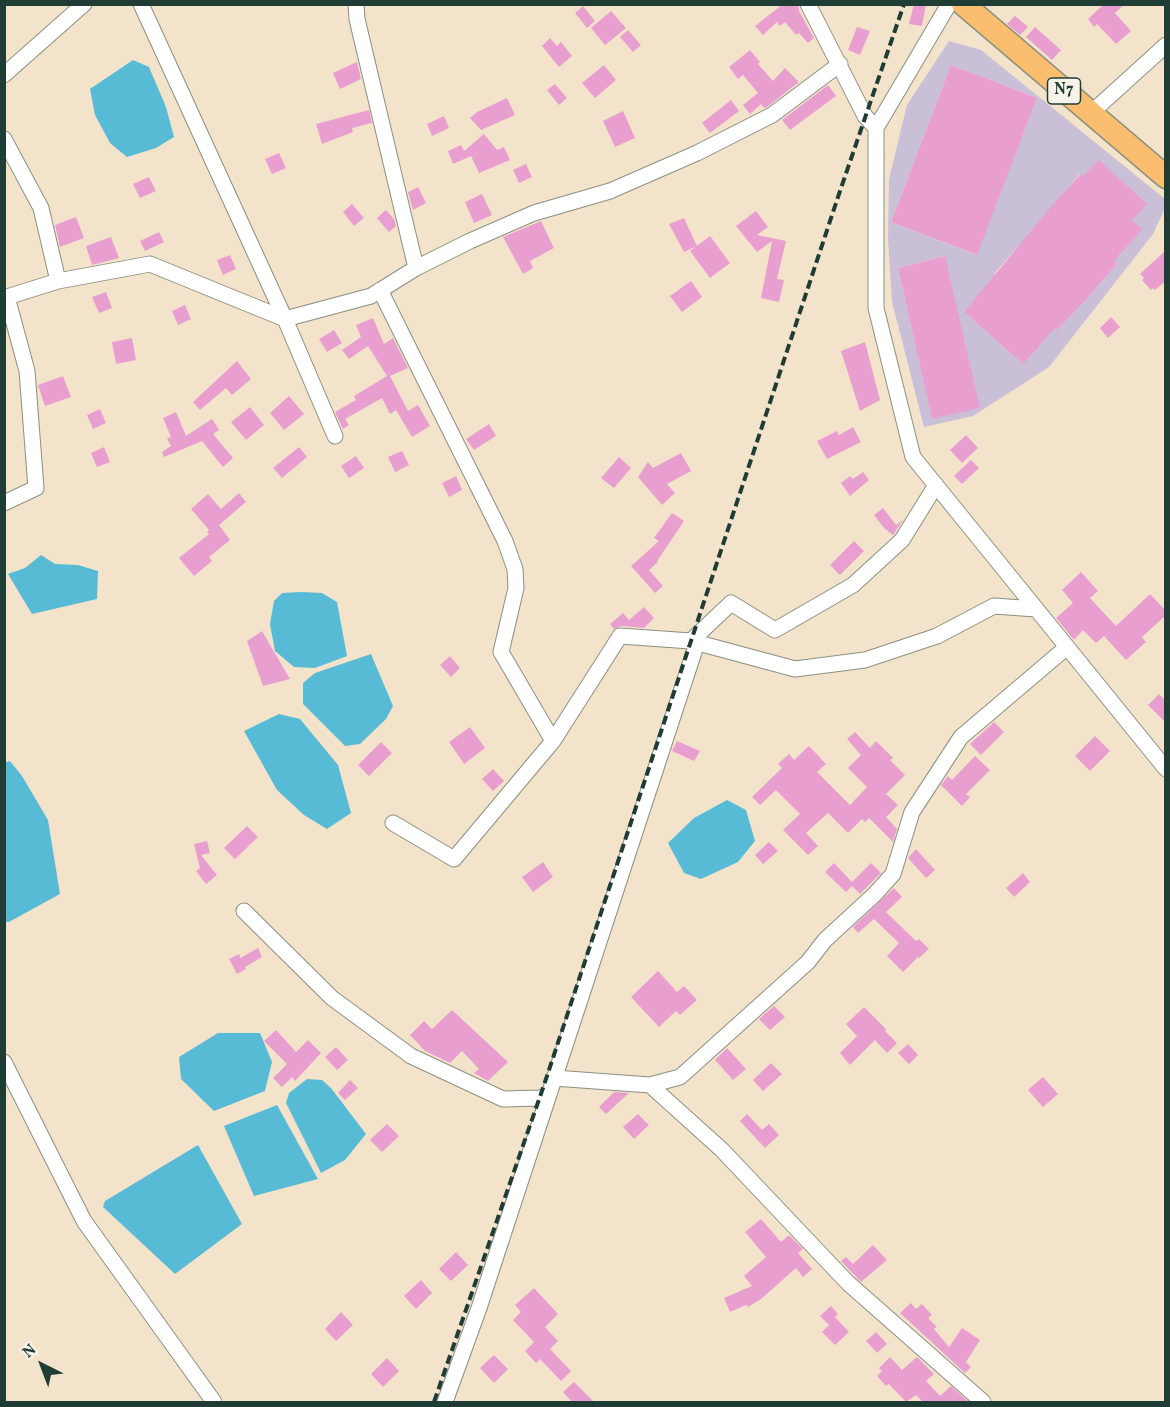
<!DOCTYPE html>
<html>
<head>
<meta charset="utf-8">
<style>
  body { margin:0 }
  #map { position:relative; width:1170px; height:1407px; overflow:hidden; background:#f4e3cb; font-family:Vollkorn,serif }
  canvas { display:block }
  .frame { position:absolute; inset:0; border:6px solid #1f3d34; pointer-events:none }
  .north { position:absolute; left:12px; top:1335px; width:60px; height:60px; -webkit-text-stroke:4px #f7f3e8; paint-order:stroke; rotate:318deg; font-size:16px; font-weight:700; line-height:24px; text-align:center; color:#1f3d34 }
  .north::after { content:''; display:block; margin:auto; width:21px; height:27px; background:#1f3d34; clip-path:polygon(50% 0,100% 100%,50% 72%,0 100%) }
</style>
</head>
<body>
<div id="map">
<canvas width="1170" height="1407"></canvas>
<div class="frame"></div>
<div class="north">N</div>
</div>
<script>
const g = document.querySelector('canvas').getContext('2d');
g.lineJoin = 'round';
function fill(path, color) { g.fillStyle = color; g.fill(path, 'evenodd'); }
const toPath = rows => new Path2D(rows.map(r => 'M' + r).join(''));
function strokePath(path, color, width, dash) { g.strokeStyle = color; g.lineWidth = width; g.lineCap = dash ? 'butt' : 'round'; g.setLineDash(dash || []); g.stroke(path); }
function drawText(font, color, halo, rows, align = 'center') {
  g.font = font + ' Vollkorn,serif'; g.lineWidth = 4.5; g.setLineDash([]); g.textBaseline = 'middle'; g.strokeStyle = halo; g.fillStyle = color; for (const [text, x, y, turn = 0] of rows) {
    g.save(); g.translate(x, y); g.rotate((+turn || 0) * Math.PI / 180); g.textAlign = isNaN(turn) ? turn : align; if (halo) g.strokeText(text, 0, 0); g.fillText(text, 0, 0); g.restore();
  }
}
fill(toPath([
  [949,41,981,50,1165,199,1165,208,1153,234,1049,367,973,416,924,427,892,302,888,238,889,179,907,105],
  [951,65,1037,98,976,255,891,222],
  [1080,174,1142,229,1117,258,1055,203],
  [1053,207,1117,264,1090,295],
  [1020,244,1083,300,1057,330,994,274],
  [944,256,932,418,898,268],
  [992,280,1023,364,964,312]
]), '#c9bfd7');
fill(toPath([
  [133,60,149,67,166,107,174,137,156,148,127,157,110,143,95,115,90,89],
  [41,555,55,564,78,565,98,571,97,599,32,614,8,574,25,568],
  [301,592,322,593,337,602,347,656,315,668,294,667,275,651,270,624,274,601,282,593],
  [371,654,393,706,386,719,360,744,345,746,303,704,303,683,315,673],
  [279,714,300,719,338,765,351,813,327,829,304,815,277,790,244,731],
  [10,761,22,776,48,820,60,894,9,922,4,922,4,763],
  [727,800,746,810,755,841,738,862,701,879,684,873,668,843,694,818],
  [218,1033,260,1033,272,1062,265,1091,214,1111,181,1079,179,1057],
  [307,1079,322,1080,331,1088,366,1134,345,1160,321,1173,286,1103,289,1093],
  [277,1105,318,1179,254,1196,224,1126],
  [198,1145,242,1224,175,1274,103,1207,105,1201]
]), '#58bbd6');
fill(toPath([
  [783,4,798,4,799,11,814,38,808,43,799,33,796,35,785,22,780,26,777,22,763,35,755,26],
  [914,4,926,4,922,26,909,24],
  [1104,4,1125,4,1115,13,1131,31,1116,44,1097,24,1094,27,1088,19],
  [583,6,595,21,587,28,575,13],
  [611,11,626,28,605,45,591,28],
  [1015,16,1028,27,1020,35,1007,24],
  [857,27,870,31,860,55,848,50],
  [1035,27,1061,50,1052,60,1026,37],
  [628,30,641,45,633,52,620,37],
  [550,38,557,46,561,42,572,56,559,67,542,46],
  [750,50,760,62,758,64,773,81,785,68,799,82,767,107,764,108,761,104,750,114,743,105,758,93,743,75,738,79,729,67],
  [357,62,361,79,340,89,333,73],
  [604,65,616,80,595,98,582,83],
  [951,65,1037,98,977,255,891,222],
  [555,84,567,98,559,105,547,90],
  [828,85,836,96,790,130,782,120],
  [507,98,515,115,481,130,470,118,477,112],
  [731,100,739,111,710,133,702,123],
  [369,110,372,123,352,128,353,132,322,144,316,124],
  [623,111,635,138,615,147,603,121],
  [444,116,449,128,432,136,427,124],
  [484,134,497,150,504,147,510,160,479,173,471,156,453,164,448,151,461,145,464,151],
  [279,153,286,168,272,174,265,159],
  [1099,160,1147,204,1132,220,1143,229,1114,261,1117,264,1090,295,1057,330,1055,328,1023,364,964,312,1054,203,1081,174,1083,176],
  [526,164,532,177,519,183,513,170],
  [149,177,156,191,140,198,133,184],
  [418,187,426,203,413,210,408,192],
  [482,194,492,215,474,223,465,202],
  [352,204,364,218,354,226,343,212],
  [386,210,394,219,396,226,389,232,377,218],
  [756,211,768,227,757,235,786,241,777,279,784,280,779,302,761,298,772,241,757,252,736,226],
  [76,217,84,238,60,247,55,225],
  [684,218,697,246,684,252,669,224],
  [541,221,554,248,530,261,533,268,523,274,503,237],
  [159,232,164,242,145,251,140,241],
  [710,236,730,263,710,278,690,251],
  [111,237,119,258,92,265,86,246],
  [1166,250,1166,281,1155,290,1153,288,1151,290,1142,280,1144,278,1140,274],
  [230,255,236,269,223,275,217,260],
  [945,256,980,408,932,419,898,268],
  [691,281,702,297,682,312,670,296],
  [106,292,112,308,99,313,92,297],
  [185,305,191,319,178,325,172,311],
  [1111,317,1120,327,1108,338,1100,328],
  [373,318,384,344,393,338,408,368,390,376,408,411,418,405,430,426,412,437,396,410,390,414,382,398,345,419,349,425,343,429,335,412,356,400,354,396,387,376,368,346,349,359,342,350,361,337,356,325],
  [334,330,342,343,327,352,319,339],
  [132,338,136,360,116,364,112,342],
  [865,342,880,400,860,411,841,351],
  [237,361,251,379,232,395,226,388,200,410,193,402],
  [63,376,71,397,45,406,38,385],
  [289,396,304,414,284,430,270,413],
  [250,407,264,425,246,440,231,422],
  [100,409,106,423,93,429,87,415],
  [176,412,186,436,212,419,219,430,213,434,233,458,223,467,202,441,164,457,162,452,171,446,167,438,171,437,163,418],
  [489,424,496,436,474,450,466,439],
  [853,427,861,442,827,459,817,441,837,431,839,435],
  [966,435,978,448,962,463,950,450],
  [104,447,110,462,97,467,91,453],
  [299,447,307,457,282,478,273,468],
  [402,451,409,465,395,472,388,457],
  [681,453,691,471,667,484,675,493,662,505,638,477,648,462,653,468],
  [356,456,364,468,349,478,341,466],
  [619,457,631,468,614,488,601,478],
  [971,460,979,468,962,484,954,476],
  [863,472,869,480,850,496,841,483,850,476,853,479],
  [456,476,462,490,449,497,442,483],
  [239,493,246,502,219,525,230,540,209,557,212,561,194,576,179,558,209,534,207,532,209,530,191,509,208,494,221,509],
  [883,508,896,525,903,520,893,535,884,528,874,515],
  [672,513,684,521,657,561,658,562,649,570,663,586,655,593,631,566,659,541,654,538],
  [854,541,864,551,840,575,830,565],
  [1081,572,1098,591,1090,598,1116,626,1150,594,1166,611,1166,615,1142,637,1146,642,1126,660,1104,636,1096,643,1083,630,1074,640,1056,618,1073,603,1062,590],
  [644,607,654,618,644,628,621,626,614,629,610,624,623,613,629,620],
  [262,631,290,679,263,686,247,641],
  [450,656,460,668,451,677,440,665],
  [1159,694,1166,701,1166,723,1148,705],
  [994,722,1004,732,981,755,970,744],
  [470,727,485,748,464,764,449,742],
  [855,732,870,748,876,741,893,758,890,760,905,775,886,794,898,805,886,817,897,829,893,842,869,818,865,822,862,819,848,833,828,813,806,833,818,846,808,855,783,830,800,814,776,790,760,805,752,797,782,768,778,764,789,754,794,760,809,746,826,764,817,772,850,805,867,787,848,768,861,755,847,739],
  [1095,736,1110,751,1090,771,1075,756],
  [677,741,700,751,694,761,672,751],
  [381,742,392,753,369,776,358,765],
  [975,756,990,770,966,794,970,797,962,806,941,785,948,776,952,780],
  [493,769,504,781,493,791,482,779],
  [247,826,258,837,235,859,224,848],
  [207,841,210,853,201,855,217,875,206,884,196,871,200,868,194,844],
  [769,842,778,851,763,864,755,855],
  [916,849,935,870,926,878,908,858],
  [543,862,553,877,533,892,522,877],
  [834,863,852,882,871,863,881,873,860,894,852,886,846,892,825,872],
  [1023,873,1030,882,1014,897,1006,888],
  [894,888,902,897,886,912,916,941,919,939,929,949,919,958,918,957,903,972,887,956,899,943,874,919,858,933,853,927],
  [258,948,262,957,245,967,246,969,237,974,229,959,239,954,240,958],
  [658,971,677,992,684,986,697,1000,680,1015,676,1011,659,1027,631,997],
  [774,1006,785,1017,770,1030,759,1019],
  [864,1007,886,1029,885,1031,897,1043,887,1053,875,1040,850,1065,840,1053,857,1036,846,1024],
  [452,1010,508,1062,488,1081,474,1073,479,1069,462,1051,450,1063,425,1051,410,1035,424,1021,432,1029],
  [276,1030,296,1052,308,1040,321,1053,295,1081,292,1077,282,1087,273,1078,287,1064,264,1041],
  [908,1044,918,1055,909,1064,898,1053],
  [336,1047,348,1060,337,1070,325,1057],
  [727,1048,746,1069,733,1080,715,1060],
  [771,1063,782,1074,763,1091,753,1080],
  [1043,1077,1058,1094,1043,1107,1028,1090],
  [350,1080,358,1088,345,1100,338,1093],
  [614,1092,629,1093,606,1114,599,1107],
  [638,1114,649,1125,634,1139,623,1127],
  [747,1114,762,1130,769,1124,779,1135,765,1148,740,1121],
  [387,1124,399,1136,382,1152,370,1140],
  [761,1219,781,1242,789,1235,803,1249,798,1253,812,1269,803,1277,796,1268,761,1299,748,1307,746,1305,730,1312,724,1298,752,1286,744,1276,766,1257,745,1232],
  [873,1245,887,1260,861,1282,841,1261,846,1257,853,1264],
  [456,1252,468,1265,451,1281,439,1269],
  [421,1280,432,1293,416,1309,404,1296],
  [534,1288,558,1314,545,1327,558,1341,550,1349,571,1371,561,1381,540,1359,536,1363,525,1351,534,1342,513,1320,521,1312,515,1305],
  [911,1303,916,1309,922,1304,932,1315,928,1318,937,1327,934,1329,949,1347,962,1328,980,1340,966,1362,971,1367,965,1373,900,1313],
  [831,1306,838,1314,835,1317,849,1332,835,1345,822,1332,829,1325,820,1316],
  [341,1312,353,1325,336,1341,325,1329],
  [876,1332,887,1344,877,1353,866,1341],
  [494,1355,508,1369,494,1383,480,1368],
  [890,1357,902,1370,917,1357,934,1374,926,1381,940,1396,951,1386,969,1402,923,1402,916,1395,906,1402,889,1384,886,1386,877,1376,882,1371,879,1368],
  [387,1358,399,1371,383,1387,371,1374],
  [574,1382,594,1402,572,1402,563,1392]
]), '#e89fd0');
const minor = toPath([
  [141,4,285,319,335,436],
  [808,4,865,116,876,128],
  [949,4,876,128,876,308,913,457,1166,769],
  [4,75,84,4],
  [1091,113,1166,45],
  [4,139,41,208,58,281,7,297,27,371,36,488,4,503],
  [416,268,470,241,534,213,610,191,697,153,772,115,840,64],
  [58,281,150,264,285,319,371,296,416,268,357,19,356,4],
  [380,290,505,541,515,569,516,588,501,652,553,741],
  [691,641,731,603,775,630,853,585,902,540,936,485],
  [393,823,454,859,553,741,620,636,691,641,795,669,865,660,937,636,994,606,1036,609],
  [244,911,332,998,411,1056,503,1099,540,1098,548,1095],
  [4,1062,84,1221,214,1402],
  [554,1078,650,1085,722,1150,848,1283,983,1402],
  [650,1085,680,1077,808,962,825,940,875,894,893,874,912,812,961,737,1067,647],
  [445,1402,479,1308,697,643]
]);
const highway = toPath([
  [963,4,1166,177]
]);
strokePath(minor, '#8a9080', 17);
strokePath(highway, '#8a9080', 25);
strokePath(minor, '#fff', 15);
strokePath(highway, '#fabe6e', 22);
strokePath(toPath([
  [434,1402,543,1088,840,191,904,4]
]), '#1f3d34', 4, [9, 4.5]);
for (const [x, y, w] of [
  [1064,91,33]
]) { const box = new Path2D(); box.roundRect(x - w / 2, y - 13, w, 26, 4.5); g.fillStyle = '#f7f3e8'; g.fill(box); strokePath(box, '#1f3d34', 1.5); }
drawText('bold 16px', '#1f3d34', null, [
  ["N7",1064,91]
]);
</script>
</body>
</html>
